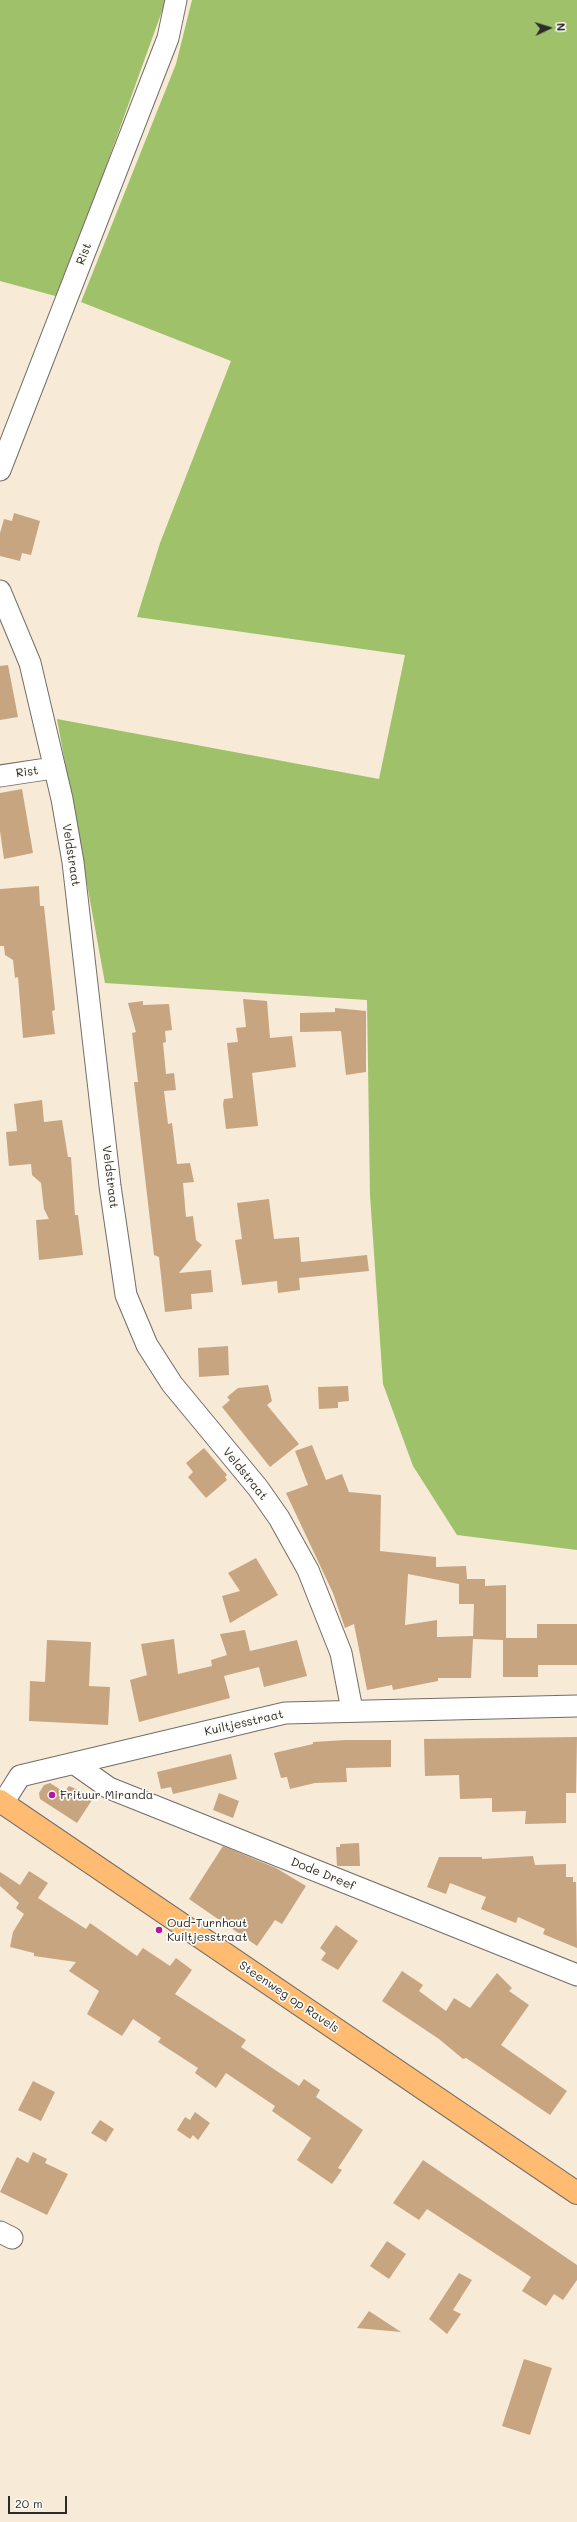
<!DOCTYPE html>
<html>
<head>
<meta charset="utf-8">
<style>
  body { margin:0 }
  #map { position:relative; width:577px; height:2522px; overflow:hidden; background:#f7ead7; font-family:Mali,sans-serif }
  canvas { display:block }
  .north { position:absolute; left:529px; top:8px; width:40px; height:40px; -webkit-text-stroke:3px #fdfcf7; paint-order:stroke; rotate:86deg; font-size:11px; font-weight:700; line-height:16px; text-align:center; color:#2b2b2b }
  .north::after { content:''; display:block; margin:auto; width:14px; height:18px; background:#2b2b2b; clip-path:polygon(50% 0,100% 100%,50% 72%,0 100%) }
  .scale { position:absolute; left:8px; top:2496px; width:59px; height:18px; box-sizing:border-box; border:2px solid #2b2b2b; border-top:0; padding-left:5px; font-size:12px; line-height:14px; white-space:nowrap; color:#2b2b2b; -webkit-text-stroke:3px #fdfcf7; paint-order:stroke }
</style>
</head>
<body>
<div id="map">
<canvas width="577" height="2522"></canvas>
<div class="north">N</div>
<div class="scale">20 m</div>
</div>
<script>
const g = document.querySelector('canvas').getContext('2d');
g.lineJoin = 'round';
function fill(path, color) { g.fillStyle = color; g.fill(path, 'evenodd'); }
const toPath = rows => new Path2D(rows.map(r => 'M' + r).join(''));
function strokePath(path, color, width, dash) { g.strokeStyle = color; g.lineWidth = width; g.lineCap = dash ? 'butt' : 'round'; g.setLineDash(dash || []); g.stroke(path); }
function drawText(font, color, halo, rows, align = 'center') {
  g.font = font + ' Mali,sans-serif'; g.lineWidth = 3.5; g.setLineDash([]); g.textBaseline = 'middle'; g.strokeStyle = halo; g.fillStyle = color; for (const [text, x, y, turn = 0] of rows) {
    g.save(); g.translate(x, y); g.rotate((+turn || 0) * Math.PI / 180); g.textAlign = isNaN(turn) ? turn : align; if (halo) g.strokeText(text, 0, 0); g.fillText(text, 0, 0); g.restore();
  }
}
fill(toPath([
  [0,0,166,0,59,297,0,281],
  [192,0,577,0,577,1550,457,1535,413,1466,383,1384,370,1195,367,1000,105,983,57,719,379,779,405,655,137,617,160,543,231,361,81,302,176,64]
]), '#9ec16a');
fill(toPath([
  [14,513,40,521,31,555,22,553,20,561,0,556,0,533,4,519,12,521],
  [8,665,18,717,0,720,0,666],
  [22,789,33,853,4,859,0,831,0,793],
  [39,886,40,906,44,906,55,1010,52,1011,55,1034,23,1038,18,977,15,978,13,960,5,955,4,946,0,946,0,889],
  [243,999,267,1001,270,1038,292,1036,296,1067,252,1073,258,1126,226,1129,223,1104,224,1099,233,1098,227,1043,238,1042,236,1028,246,1027],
  [143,1001,143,1005,169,1004,172,1030,165,1031,166,1042,163,1043,166,1074,174,1073,176,1090,164,1091,168,1124,172,1123,177,1164,190,1163,194,1182,183,1183,186,1217,193,1216,196,1240,202,1245,179,1273,211,1270,213,1292,191,1294,192,1309,165,1312,159,1257,154,1255,134,1082,138,1082,132,1033,136,1032,128,1003],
  [335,1008,366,1011,366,1072,346,1075,341,1031,300,1032,300,1013,335,1012],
  [42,1100,44,1122,62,1120,68,1157,71,1157,75,1215,78,1215,83,1255,39,1260,36,1220,49,1219,44,1209,41,1183,32,1175,31,1164,9,1166,6,1132,17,1131,14,1104],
  [269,1199,274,1239,299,1237,301,1262,367,1255,369,1271,299,1278,300,1290,278,1293,277,1281,242,1285,235,1240,242,1239,237,1203],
  [228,1346,229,1375,199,1377,198,1348],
  [268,1385,272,1401,267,1405,299,1444,270,1467,222,1407,230,1400,227,1397,238,1388],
  [348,1386,349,1401,338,1402,338,1408,319,1409,318,1387],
  [312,1445,326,1480,342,1474,349,1492,381,1495,380,1551,436,1557,436,1567,466,1566,467,1579,485,1579,485,1586,506,1585,506,1638,537,1638,537,1624,577,1624,577,1665,538,1665,538,1677,503,1677,503,1640,473,1639,471,1678,438,1678,438,1681,393,1690,392,1685,367,1690,354,1624,345,1628,333,1593,286,1493,308,1485,295,1451],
  [408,1574,459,1584,459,1604,474,1604,473,1636,437,1637,437,1620,405,1625],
  [204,1448,227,1475,225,1477,227,1480,206,1498,188,1477,193,1472,186,1463],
  [256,1558,278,1595,230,1623,222,1596,240,1591,228,1573],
  [245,1630,250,1651,297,1640,307,1676,264,1687,259,1667,224,1676,230,1698,139,1722,130,1680,147,1675,141,1644,174,1639,178,1674,212,1666,211,1660,227,1655,220,1634],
  [47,1640,91,1642,89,1686,110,1687,108,1725,29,1721,30,1681,45,1682],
  [577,1737,576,1793,566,1793,566,1823,525,1824,526,1811,492,1812,492,1798,460,1799,459,1775,425,1776,424,1739],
  [346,1740,391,1740,391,1767,346,1768,347,1782,315,1783,290,1789,287,1777,281,1778,274,1753,313,1744,313,1742],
  [231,1754,237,1779,173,1794,171,1787,161,1789,157,1772],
  [50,1783,64,1792,69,1786,94,1797,77,1823,40,1799,39,1793,44,1785],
  [219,1793,239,1801,233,1818,213,1810],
  [359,1843,360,1866,337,1866,336,1847,340,1847,340,1844],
  [223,1846,276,1868,306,1886,282,1924,275,1920,257,1946,189,1899],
  [533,1856,535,1865,566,1864,566,1877,573,1877,573,1882,576,1882,577,1948,543,1934,545,1929,518,1917,516,1923,481,1909,486,1897,450,1883,446,1894,427,1887,439,1857,482,1857,482,1859],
  [29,1871,48,1883,38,1898,86,1929,90,1923,137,1956,143,1948,170,1966,176,1958,192,1970,175,1994,246,2040,241,2047,299,2086,304,2079,320,2090,316,2097,363,2130,338,2168,342,2170,332,2184,297,2160,311,2138,272,2111,275,2106,226,2073,216,2088,195,2073,198,2068,158,2042,161,2038,133,2019,122,2036,87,2014,99,1991,69,1971,76,1962,34,1956,34,1953,10,1947,13,1932,24,1914,16,1908,19,1903,0,1886,0,1872,20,1885],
  [336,1925,358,1941,338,1970,321,1960,326,1953,320,1948],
  [402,1971,423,1985,419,1991,446,2011,454,1998,470,2008,497,1973,512,1988,509,1991,529,2005,501,2045,567,2091,550,2115,475,2064,466,2058,463,2059,439,2039,382,2001],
  [33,2081,55,2092,41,2121,18,2110],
  [195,2112,210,2123,198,2140,193,2135,190,2139,177,2130,185,2117,190,2120],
  [100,2120,114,2129,106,2142,91,2133],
  [33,2152,47,2159,45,2163,68,2174,47,2215,0,2192,17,2157,28,2163],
  [423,2160,577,2265,577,2280,563,2300,554,2294,546,2306,522,2291,531,2277,427,2209,419,2220,393,2203],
  [387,2241,406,2254,389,2279,370,2266],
  [459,2273,472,2280,453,2310,461,2314,447,2334,429,2319],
  [369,2311,401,2332,357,2328],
  [524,2359,552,2368,530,2435,502,2426]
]), '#c8a581');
const minor = toPath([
  [0,470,168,38,176,0],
  [0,591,30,663,62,799,73,862,110,1186,126,1295,147,1345,172,1384,258,1488,279,1518,308,1570,341,1653,352,1710],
  [0,776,53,768],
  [75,1764,109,1788,577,1975],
  [3,1803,20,1776,285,1713,577,1706],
  [0,2232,12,2238]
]);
const major = toPath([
  [0,1801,577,2193]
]);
strokePath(minor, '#726e67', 23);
strokePath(major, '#726e67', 24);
strokePath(minor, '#fff', 21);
strokePath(major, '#ffbb71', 22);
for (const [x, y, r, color] of [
  [52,1795,4,"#b5179e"],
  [159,1930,4,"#b5179e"]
]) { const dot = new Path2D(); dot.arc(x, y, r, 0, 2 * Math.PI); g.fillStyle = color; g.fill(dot); strokePath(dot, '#fdfcf7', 1.5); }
drawText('12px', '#2b2b2b', '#fdfcf7', [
  ["Rist",84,254,-69],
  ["Rist",27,772,-8],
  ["Veldstraat",71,855,81],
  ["Veldstraat",110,1177,83],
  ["Veldstraat",245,1474,51],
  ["Kuiltjesstraat",244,1723,-13],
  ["Dode Dreef",323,1874,22],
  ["Steenweg op Ravels",289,1997,34]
]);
drawText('12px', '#2b2b2b', '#fdfcf7', [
  ["Frituur Miranda",60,1795],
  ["Oud-Turnhout",167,1923],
  ["Kuiltjesstraat",167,1937]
], 'left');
</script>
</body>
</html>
